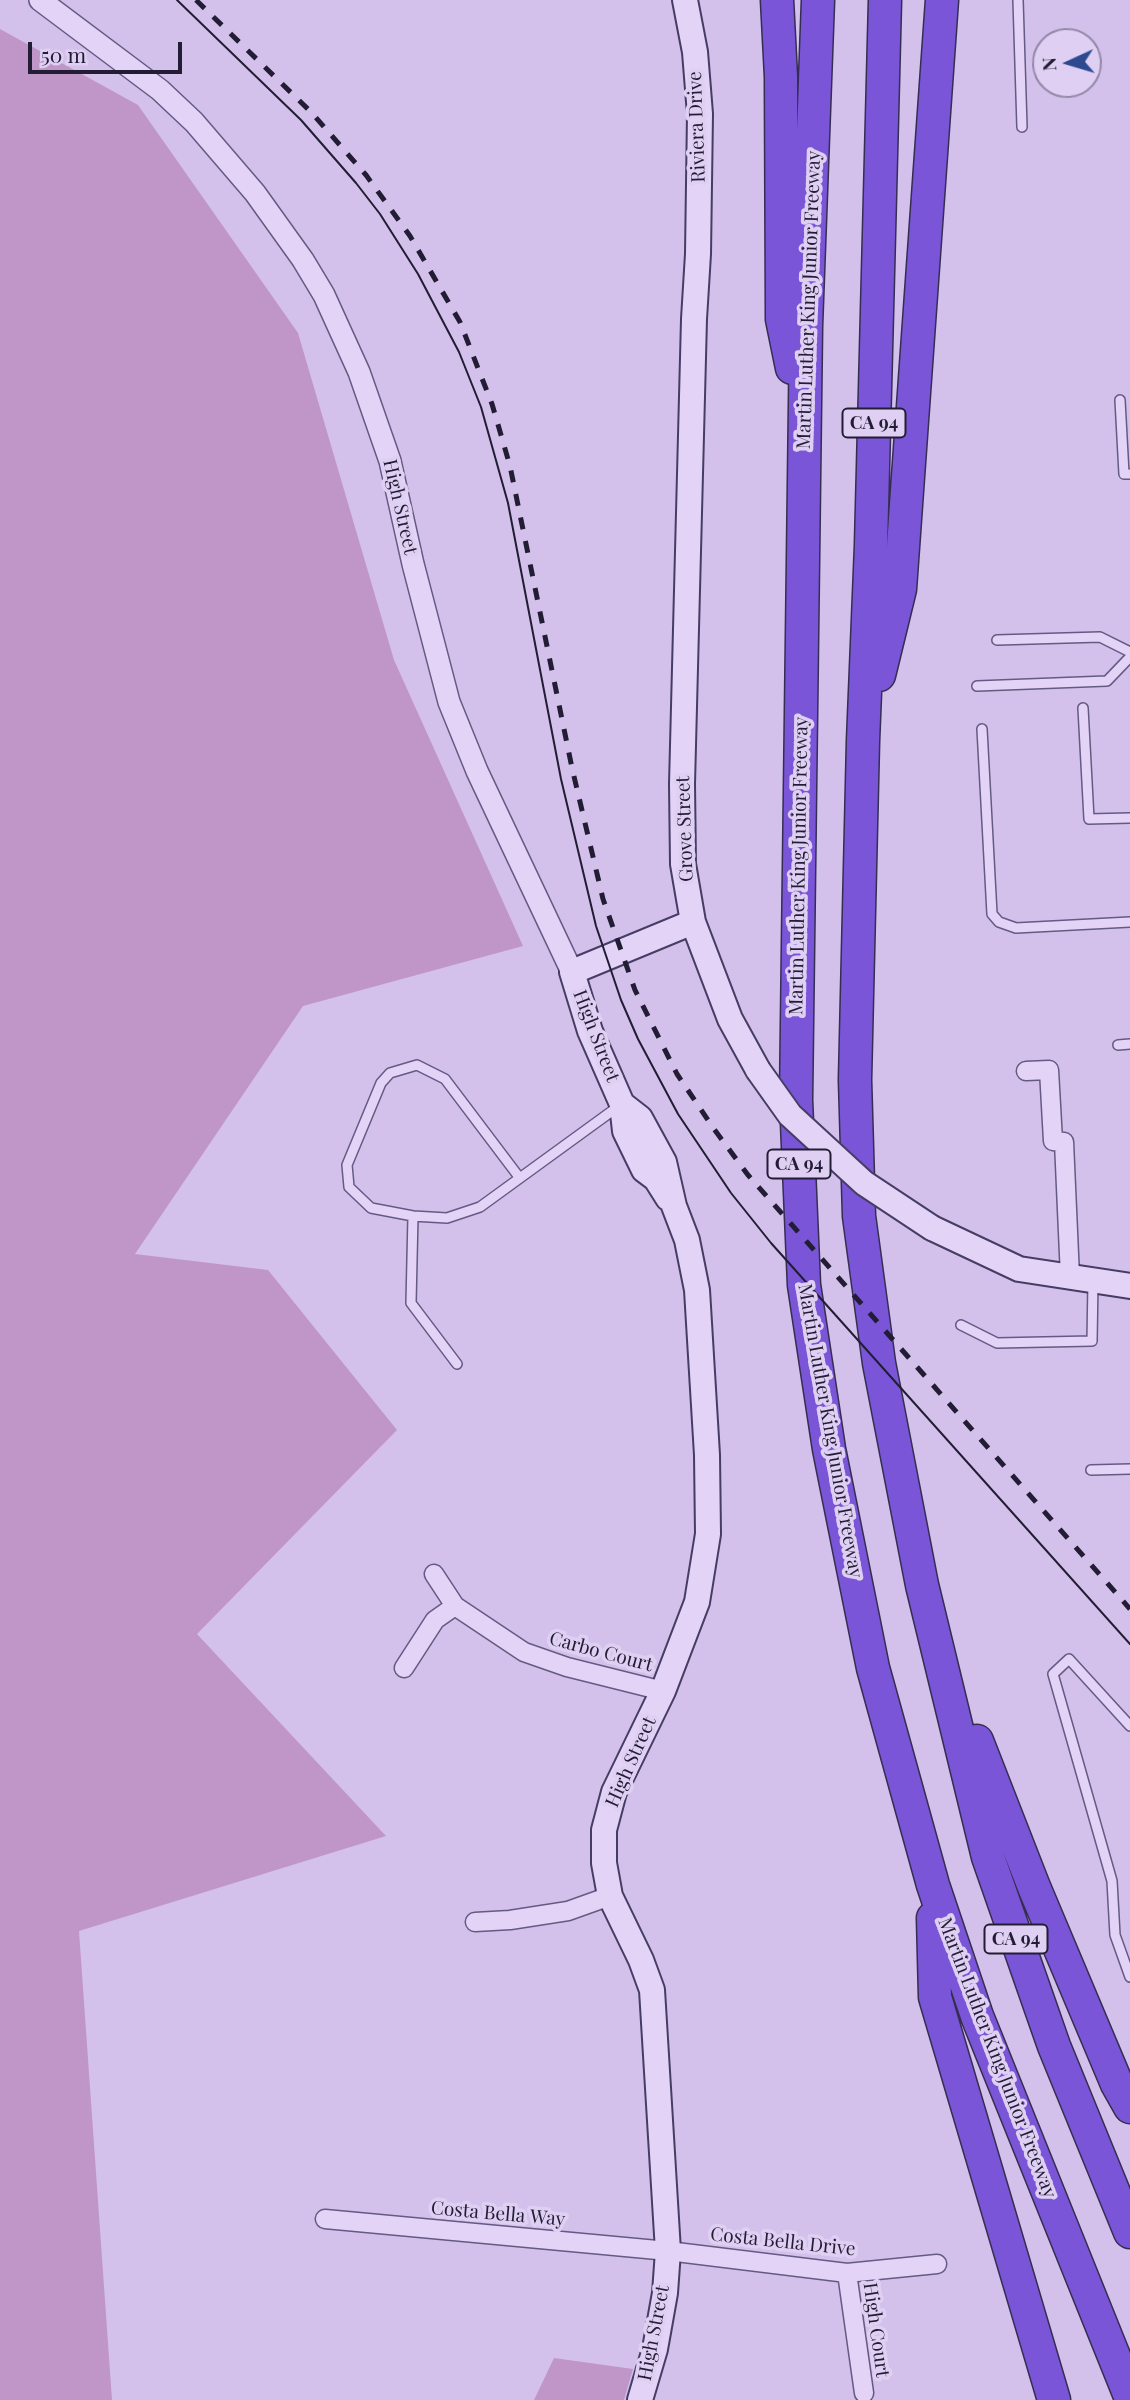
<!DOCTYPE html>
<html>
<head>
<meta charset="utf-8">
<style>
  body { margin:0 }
  #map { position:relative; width:1130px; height:2400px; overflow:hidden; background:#d3c1eb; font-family:"Playfair Display",serif }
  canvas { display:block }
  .north { position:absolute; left:1032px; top:28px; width:70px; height:70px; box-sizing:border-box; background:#dfd0f3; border:2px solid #9388a7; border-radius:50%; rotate:266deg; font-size:19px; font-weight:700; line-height:28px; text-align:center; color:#221d34 }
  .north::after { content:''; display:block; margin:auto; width:24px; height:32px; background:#2d498f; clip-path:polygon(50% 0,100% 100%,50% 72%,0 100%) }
  .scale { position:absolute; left:28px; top:42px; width:154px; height:32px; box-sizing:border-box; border:4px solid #221d34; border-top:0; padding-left:9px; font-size:21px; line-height:24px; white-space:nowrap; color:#221d34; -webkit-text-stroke:5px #dfd0f3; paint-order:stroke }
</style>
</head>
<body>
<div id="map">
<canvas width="1130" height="2400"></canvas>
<div class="north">N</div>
<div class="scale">50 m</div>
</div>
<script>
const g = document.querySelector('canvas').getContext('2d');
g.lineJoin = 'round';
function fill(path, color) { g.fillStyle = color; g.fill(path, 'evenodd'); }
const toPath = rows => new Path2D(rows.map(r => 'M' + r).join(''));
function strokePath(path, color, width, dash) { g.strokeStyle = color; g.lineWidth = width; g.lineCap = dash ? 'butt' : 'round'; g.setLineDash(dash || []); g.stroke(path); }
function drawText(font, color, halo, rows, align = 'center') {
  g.font = font + ' "Playfair Display",serif'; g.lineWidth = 7; g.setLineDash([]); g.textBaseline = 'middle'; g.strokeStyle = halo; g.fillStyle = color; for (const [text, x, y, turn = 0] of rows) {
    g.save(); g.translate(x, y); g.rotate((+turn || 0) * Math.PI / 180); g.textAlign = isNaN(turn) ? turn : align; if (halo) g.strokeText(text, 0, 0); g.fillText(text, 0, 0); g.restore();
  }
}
fill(toPath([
  [0,29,138,105,298,333,394,660,523,946,303,1006,135,1254,268,1270,397,1430,197,1634,386,1836,79,1931,112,2400,0,2400],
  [554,2358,633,2369,624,2400,534,2400]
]), '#c096c8');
const service = toPath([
  [1018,0,1022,127],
  [1120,400,1124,474,1130,474],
  [997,640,1100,637,1130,652],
  [977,686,1107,681,1130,657],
  [1083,708,1089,819,1130,818],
  [982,729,992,914,999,922,1016,928,1130,922],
  [1118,1045,1130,1044],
  [519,1177,445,1079,417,1065,390,1073,381,1083,347,1165,349,1187,371,1208,413,1216,447,1218,480,1207,619,1106],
  [413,1216,411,1303,457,1364],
  [961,1325,997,1343,1092,1341,1093,1282],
  [1091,1470,1130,1469],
  [1130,1726,1069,1659,1053,1674,1112,1881,1115,1935,1130,1977]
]);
const minor = toPath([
  [1026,1071,1049,1070,1053,1141,1064,1142,1070,1277],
  [434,1574,455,1606,524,1652,567,1667,663,1691],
  [404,1668,435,1620,455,1606],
  [475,1922,510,1920,568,1911,610,1896],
  [325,2219,668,2251,847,2273,937,2264],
  [847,2273,864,2393]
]);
const tertiary = toPath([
  [40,0,160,90,194,122,255,193,303,260,324,295,359,372,390,461,413,564,449,702,477,771,572,972]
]);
const secondary = toPath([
  [685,0,695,52,700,114,698,254,694,319,682,784,683,864,693,922,730,1019,758,1070],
  [622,1104,640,1118,664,1162,674,1206,687,1240,697,1290,707,1455,708,1534,697,1602,663,1691,614,1792,604,1830,604,1863,610,1896,641,1960,652,1990,668,2251,665,2293,655,2349,640,2400],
  [668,1198,656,1179,644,1170,625,1131,622,1104,590,1031,572,972,693,922],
  [932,1228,1019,1269,1130,1286]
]);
const motorway = toPath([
  [777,0,781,77,782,319,792,368],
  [818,0,806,326,796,1100,804,1285,829,1449,873,1668,933,1885,977,2016,1130,2396],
  [885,0,871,545,863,741,855,1080,859,1216,879,1363,922,1585,988,1857,1054,2046,1130,2232],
  [879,675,900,589,942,0],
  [977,1741,1034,1887,1117,2084,1130,2107],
  [933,1918,935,1997,1054,2400]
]);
strokePath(service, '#645a83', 12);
strokePath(minor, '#645a83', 21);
strokePath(tertiary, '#645a83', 24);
strokePath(secondary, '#463d65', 28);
strokePath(motorway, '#352e51', 35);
strokePath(service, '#e2d3f7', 9);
strokePath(minor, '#e2d3f7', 18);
strokePath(tertiary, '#e2d3f7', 21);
strokePath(secondary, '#e2d3f7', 24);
strokePath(motorway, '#7a55d7', 32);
strokePath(toPath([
  [177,0,301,120,356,183,380,214,418,274,459,352,481,407,508,503,561,779,596,926,621,1000,638,1039,678,1114,731,1193,771,1243,1130,1644]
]), '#221d34', 2);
strokePath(toPath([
  [196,0,311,112,366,175,410,236,460,322,492,404,510,466,572,768,603,899,635,990,677,1074,714,1129,748,1175,1130,1609]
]), '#221d34', 5, [12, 12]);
const secondaryBridge = toPath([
  [758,1070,790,1115,864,1183,932,1228]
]);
strokePath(secondaryBridge, '#463d65', 28, []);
strokePath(secondaryBridge, '#e2d3f7', 24);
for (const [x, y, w] of [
  [874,423,63],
  [799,1164,63],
  [1016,1939,63]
]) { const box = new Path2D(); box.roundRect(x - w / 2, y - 14.5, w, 29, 5); g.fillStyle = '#dfd0f3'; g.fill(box); strokePath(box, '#221d34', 2); }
drawText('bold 18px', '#221d34', null, [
  ["CA 94",874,423],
  ["CA 94",799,1164],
  ["CA 94",1016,1939]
]);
drawText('19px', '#221d34', '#dfd0f3', [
  ["Riviera Drive",697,127,-92],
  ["Martin Luther King Junior Freeway",809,300,-88],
  ["High Street",400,507,77],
  ["Grove Street",685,829,-92],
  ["Martin Luther King Junior Freeway",799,866,-89],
  ["High Street",596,1036,69],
  ["Martin Luther King Junior Freeway",830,1431,80],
  ["Carbo Court",601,1652,15],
  ["High Street",631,1762,-66],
  ["Martin Luther King Junior Freeway",997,2058,69],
  ["Costa Bella Way",498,2214,5],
  ["Costa Bella Drive",783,2242,6],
  ["High Court",876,2330,82],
  ["High Street",654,2333,-79]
]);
</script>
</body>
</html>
